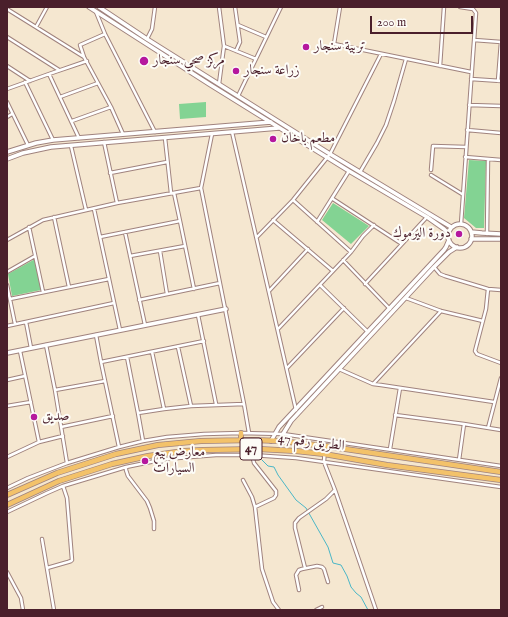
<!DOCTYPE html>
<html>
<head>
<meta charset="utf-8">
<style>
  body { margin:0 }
  #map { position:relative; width:508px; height:617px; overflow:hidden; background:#f5e7d0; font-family:"IM FELL English",serif }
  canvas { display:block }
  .frame { position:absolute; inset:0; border:8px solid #4a1f2b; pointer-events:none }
  .scale { position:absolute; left:370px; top:16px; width:103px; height:18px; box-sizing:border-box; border:2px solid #4a1f2b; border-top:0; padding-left:5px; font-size:12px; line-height:14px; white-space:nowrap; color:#4a1f2b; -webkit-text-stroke:3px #fdfcf7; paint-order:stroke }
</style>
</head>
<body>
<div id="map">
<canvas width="508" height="617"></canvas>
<div class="frame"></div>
<div class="scale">200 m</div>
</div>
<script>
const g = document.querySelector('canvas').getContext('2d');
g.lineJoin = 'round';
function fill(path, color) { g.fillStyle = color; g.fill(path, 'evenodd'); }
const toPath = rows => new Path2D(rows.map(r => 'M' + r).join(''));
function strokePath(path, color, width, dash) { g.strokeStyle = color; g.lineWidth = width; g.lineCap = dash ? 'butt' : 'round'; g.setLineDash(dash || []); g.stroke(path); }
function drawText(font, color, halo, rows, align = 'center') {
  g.font = font + ' "IM FELL English",Amiri,serif'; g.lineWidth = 4; g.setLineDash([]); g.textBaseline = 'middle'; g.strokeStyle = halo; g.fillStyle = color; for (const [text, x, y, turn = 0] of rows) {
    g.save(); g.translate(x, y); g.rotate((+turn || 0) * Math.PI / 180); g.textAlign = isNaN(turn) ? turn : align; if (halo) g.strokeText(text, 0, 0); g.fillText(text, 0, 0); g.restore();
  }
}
fill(toPath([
  [206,102,206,117,180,119,179,104],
  [469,160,486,161,484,228,476,228,464,218],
  [333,203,369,226,351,244,322,220],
  [35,259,41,290,12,296,8,274]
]), '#83d393');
strokePath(toPath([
  [262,460,268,466,274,467,278,475,296,500,306,508,328,547,333,563,341,565,347,576,351,587,356,593,361,597,368,610]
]), '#4ab6c6', 1);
const minor = toPath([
  [219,7,224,46,219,84],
  [235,7,240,42,236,51],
  [340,7,334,44,471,72],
  [460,7,473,9,476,13,461,224],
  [7,9,84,57],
  [96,12,105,34,155,132],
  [238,25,266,37],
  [36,27,47,7],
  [105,34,80,45,84,57,111,107,123,134],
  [7,37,59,70],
  [147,39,152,29,155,7],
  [474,40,501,42],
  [224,46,256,59],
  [7,66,30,81],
  [440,66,444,7],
  [49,74,79,138],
  [471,79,501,81],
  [498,81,501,42],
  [25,82,53,140],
  [7,89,49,74,87,61],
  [238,96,281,7],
  [60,97,98,83],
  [7,102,28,145],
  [469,105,501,106],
  [7,117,12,114],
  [72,121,111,107],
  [467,130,501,133],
  [232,132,296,410],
  [212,134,201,188,244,404,249,433],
  [165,138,171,193],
  [104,142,117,203],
  [71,146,86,210],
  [465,157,501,160],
  [431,170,433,146,466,147],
  [360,172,377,143,386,125,394,101,406,59],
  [110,173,167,162],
  [431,175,462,194],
  [174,193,180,221,194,289],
  [333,199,402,244,427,217],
  [293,200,351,252],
  [94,209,120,330],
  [54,217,69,287],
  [273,220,333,271],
  [317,222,349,171],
  [29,227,43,292],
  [125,232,145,325],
  [487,234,488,159],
  [100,237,180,221],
  [257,237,293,200,330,154,381,54],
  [7,240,43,220,117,203,201,188],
  [160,251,167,294],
  [130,256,185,246],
  [343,260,390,309],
  [434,267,440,274,445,276,488,289,501,290],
  [7,272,35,256],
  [365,284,402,244],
  [7,285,15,324],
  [320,285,368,332],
  [488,289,486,309,475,351,477,354,501,363],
  [269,291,308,249],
  [406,298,441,311,483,321],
  [10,299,109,279],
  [139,300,220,283],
  [198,315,216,404],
  [26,322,31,348],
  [7,326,114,303],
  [278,329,351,252,363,236,374,225],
  [96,335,101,362,119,447],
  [46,345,55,390,67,463],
  [178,347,191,406],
  [20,351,39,442],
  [152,352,164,409],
  [127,357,138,413,143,441],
  [101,362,204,341],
  [287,368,344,308],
  [339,369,373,384,381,385,494,402],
  [7,380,25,376],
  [374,383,441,311],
  [55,390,105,381],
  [7,406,31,402],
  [138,413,164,409,191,406,244,404],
  [395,415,464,424,501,430],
  [61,427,113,416],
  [488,428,501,378],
  [325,446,324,462,335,490,376,610],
  [390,449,400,388],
  [252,455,254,463,276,491,276,495,274,498,255,507],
  [7,457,39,442,63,436],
  [459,460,464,424],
  [126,467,126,470,128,476,147,501,150,508,154,521,154,529],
  [243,480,252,497,255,507,262,569,273,602,279,610],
  [7,488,28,478,67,463,119,447,143,441,167,437,204,434,241,433,283,434,501,466],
  [7,512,47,493,63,486,126,467,165,459,216,455,252,455,296,458,501,487],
  [42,539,54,610],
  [47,568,68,562,71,561,72,560,67,498,63,486],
  [305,568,295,528,295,523,299,518,326,499,335,490],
  [7,572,21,598,23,610],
  [299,590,296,575,299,570,302,569,317,566,322,567,324,569,328,582],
  [316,610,322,607]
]);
const tertiary = toPath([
  [89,7,209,84,349,171,427,217,444,229,448,233],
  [99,7,147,39,330,154,451,227],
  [7,152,36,143,53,140,271,122],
  [7,159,23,153,51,147,279,128],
  '448 236a12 12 0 1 1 24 0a12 12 0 1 1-24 0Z',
  [471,232,482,233,501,234],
  [471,239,501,239],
  [7,353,226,309],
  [271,441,279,427,444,250,446,247,449,240],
  [280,441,283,434,291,421,434,267,449,252,457,247]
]);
const trunk = toPath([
  [241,433,241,440],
  [7,495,57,473,116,454,158,445,201,441,253,440,280,441,325,446,501,472],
  [7,505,59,481,112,464,148,456,184,451,203,450,259,449,296,451,324,454,387,465,501,480]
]);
strokePath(minor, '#a0837e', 4.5);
strokePath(tertiary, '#a0837e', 5.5);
strokePath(trunk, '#a0837e', 6);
strokePath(minor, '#fff', 2.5);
strokePath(tertiary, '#fff', 3.5);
strokePath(trunk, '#f3c26a', 4.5);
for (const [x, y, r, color] of [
  [306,47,4,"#b5179e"],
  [144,61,5,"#b5179e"],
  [236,71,4,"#b5179e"],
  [273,139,4,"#b5179e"],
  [459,234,4,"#b5179e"],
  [34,417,4,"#b5179e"],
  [145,461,4,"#b5179e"]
]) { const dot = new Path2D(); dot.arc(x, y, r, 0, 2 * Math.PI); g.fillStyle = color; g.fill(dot); strokePath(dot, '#fdfcf7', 1.5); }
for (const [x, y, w] of [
  [251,449,22]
]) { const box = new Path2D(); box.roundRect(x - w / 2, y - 11, w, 22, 3); g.fillStyle = '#fdfcf7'; g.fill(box); strokePath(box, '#4a1f2b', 1); }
drawText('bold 13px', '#4a1f2b', null, [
  ["47",251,449]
]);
drawText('14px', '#4a1f2b', '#fdfcf7', [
  ["تربية سنجار",314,47],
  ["مركز صحي سنجار",153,61],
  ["زراعة سنجار",244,71],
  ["مطعم باخان",281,139],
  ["دورة اليرموك",451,234,"right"],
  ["صديق",42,417],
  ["معارض بيع",153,453],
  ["السيارات",153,469]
], 'left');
drawText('14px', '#4a1f2b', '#fdfcf7', [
  ["الطريق رقم 47",311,443,7]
]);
</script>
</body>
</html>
